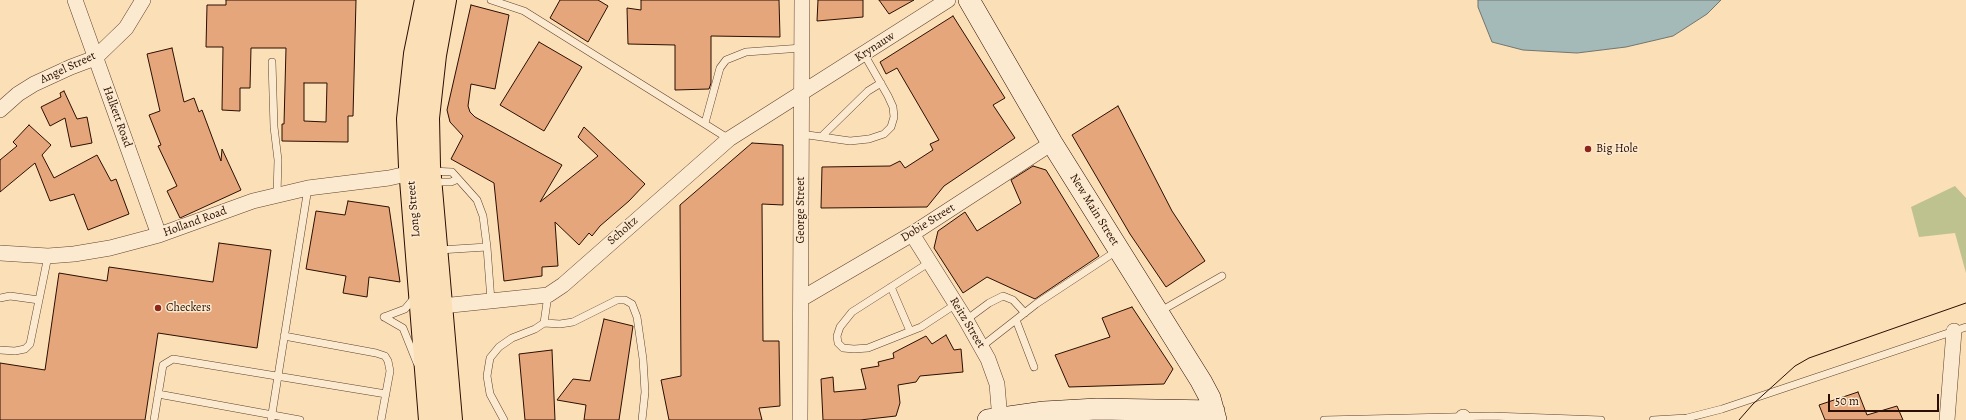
<!DOCTYPE html>
<html>
<head>
<meta charset="utf-8">
<style>
  body { margin:0 }
  #map { position:relative; width:1966px; height:420px; overflow:hidden; background:#fbdfb7; font-family:Alegreya,serif }
  canvas { display:block }
  .scale { position:absolute; left:1828px; top:394px; width:111px; height:18px; box-sizing:border-box; border:2px solid #2a0e01; border-top:0; padding-left:5px; font-size:12px; line-height:14px; white-space:nowrap; color:#2a0e01; -webkit-text-stroke:3px #fcead0; paint-order:stroke }
</style>
</head>
<body>
<div id="map">
<canvas width="1966" height="420"></canvas>
<div class="scale">50 m</div>
</div>
<script>
const g = document.querySelector('canvas').getContext('2d');
g.lineJoin = 'round';
function fill(path, color) { g.fillStyle = color; g.fill(path, 'evenodd'); }
const toPath = rows => new Path2D(rows.map(r => 'M' + r).join(''));
function strokePath(path, color, width, dash) { g.strokeStyle = color; g.lineWidth = width; g.lineCap = dash ? 'butt' : 'round'; g.setLineDash(dash || []); g.stroke(path); }
function drawText(font, color, halo, rows, align = 'center') {
  g.font = font + ' Alegreya,serif'; g.lineWidth = 3; g.setLineDash([]); g.textBaseline = 'middle'; g.strokeStyle = halo; g.fillStyle = color; for (const [text, x, y, turn = 0] of rows) {
    g.save(); g.translate(x, y); g.rotate((+turn || 0) * Math.PI / 180); g.textAlign = isNaN(turn) ? turn : align; if (halo) g.strokeText(text, 0, 0); g.fillText(text, 0, 0); g.restore();
  }
}
fill(toPath([
  [1955,186,1966,198,1966,273,1955,233,1919,237,1911,207]
]), '#bec28f');
const water = toPath([
  [1478,0,1721,0,1707,14,1673,36,1626,47,1577,53,1523,50,1492,42,1478,7,1478,0]
]);
fill(water, '#a3bab9');
strokePath(water, '#73756f', 1);
const building = toPath([
  [226,0,356,0,353,116,348,116,348,142,282,141,282,124,284,124,286,48,251,48,250,88,240,88,240,111,222,110,223,47,206,47,207,5,226,5,226,0],
  [304,83,327,83,326,122,304,121,304,83],
  [560,0,598,0,608,6,588,42,550,18,560,0],
  [641,0,779,0,780,37,711,36,711,83,709,89,675,90,675,45,628,44,627,8,641,10,641,0],
  [818,0,863,0,863,17,817,21,818,0],
  [879,0,914,0,889,14,879,0],
  [471,5,509,15,495,89,471,84,468,106,470,112,475,117,562,165,540,202,598,156,578,137,584,127,645,184,629,201,600,226,592,236,589,233,579,245,555,222,558,266,542,267,542,276,504,281,494,183,451,159,463,136,450,122,447,110,471,5],
  [953,16,1005,98,993,105,1015,138,944,186,927,207,821,208,822,167,890,166,900,161,905,168,933,150,930,144,939,140,897,68,886,74,880,62,953,16],
  [539,42,582,67,544,131,500,105,539,42],
  [172,48,184,102,194,98,199,112,202,110,221,161,222,149,241,190,180,218,167,191,177,186,158,146,161,145,149,115,160,111,147,54,172,48],
  [64,91,77,119,87,117,92,143,71,147,65,118,50,126,41,107,61,97,60,93,64,91],
  [1118,106,1172,211,1205,261,1166,287,1130,234,1072,135,1118,106],
  [29,125,51,145,42,155,54,178,97,155,111,181,116,179,129,214,88,230,74,194,50,201,35,163,0,192,0,160,17,146,13,142,29,125],
  [752,143,783,145,783,205,762,204,763,341,779,341,780,406,759,408,762,420,669,420,661,380,681,376,680,205,752,143],
  [1033,166,1046,170,1099,256,1035,299,987,277,963,293,934,248,938,231,965,212,977,231,1021,203,1011,180,1033,166],
  [348,201,389,207,400,282,369,277,367,297,343,293,346,276,306,269,316,211,345,215,348,201],
  [219,243,271,250,257,348,158,333,145,420,0,420,0,363,45,370,59,273,107,281,109,267,213,282,219,243],
  [1132,307,1173,369,1164,384,1069,387,1055,355,1110,337,1102,318,1132,307],
  [604,319,633,326,619,420,584,420,586,405,557,400,573,379,590,381,604,319],
  [946,335,954,350,961,349,963,372,920,376,916,382,898,385,900,403,896,416,860,420,823,420,821,379,833,377,834,392,866,389,861,369,879,366,878,362,894,358,893,353,926,336,932,344,946,335],
  [552,350,555,420,525,420,519,354,552,350],
  [1858,392,1867,415,1897,406,1903,420,1825,420,1819,405,1858,392]
]);
fill(building, '#e6a67b');
strokePath(building, '#2a0e01', 1);
const lane = toPath([
  [491,0,524,11,729,139],
  [272,62,274,127,278,160,277,195],
  [705,123,720,68,726,60,746,52,802,48],
  [801,134,850,141,869,139,884,134,891,127,894,117,893,107,888,96,864,54],
  [822,136,868,91,881,83],
  [431,171,452,172,477,200,483,216,487,247,491,301],
  [433,182,451,182,458,179],
  [439,250,487,247],
  [930,262,852,312,840,327,837,336,838,343,843,348,854,349,868,348,921,327,956,304],
  [891,287,910,331],
  [0,298,10,296,39,300],
  [1159,312,1222,276],
  [384,317,403,328,417,363],
  [384,317,405,309,415,297],
  [966,320,989,303,1003,296,1013,300,1025,313],
  [1016,320,1034,367],
  [544,323,560,324,573,322,617,300,625,300,632,304,637,317,643,359,645,392,642,420],
  [284,336,376,353,385,356,388,361,390,371,381,420],
  [981,347,1036,304,1118,250],
  [0,350,15,351,25,349,30,344,48,256],
  [158,394,300,420],
  [154,420,163,365,173,359,386,394],
  [271,420,308,188],
  [504,420,490,394,487,376,490,358,499,347,512,338,535,329,544,323,548,295],
  [1324,420,1492,416,1601,420],
  [1653,420,1687,418,1722,409,1966,327]
]);
const street = toPath([
  [75,0,159,235],
  [0,110,18,94,34,84,71,67,95,58,126,28,143,0],
  [912,234,966,320,988,359,997,384,1000,420],
  [0,253,48,256,74,254,110,248,159,235,253,201,308,188,389,178,420,171],
  [801,299,912,234,1052,143],
  [432,307,548,295,563,285,729,139,948,0],
  [1463,417,1464,420],
  [800,420,802,0],
  [1947,420,1954,331]
]);
const secondary = toPath([
  [969,0,1052,143,1201,381,1210,398,1216,420],
  [988,420,1044,412,1097,409,1214,411]
]);
const highway = toPath([
  [426,0,415,54,408,119,410,167,430,420],
  [445,0,435,55,428,118,429,166,451,420]
]);
strokePath(lane, '#5e422e', 8);
strokePath(street, '#5e422e', 16);
strokePath(secondary, '#2a0e01', 22);
strokePath(highway, '#2a0e01', 24);
strokePath(lane, '#fcead0', 7);
strokePath(street, '#fcead0', 15);
strokePath(secondary, '#fcead0', 21);
strokePath(highway, '#fbdfb7', 22);
strokePath(toPath([
  [1739,420,1753,404,1795,366,1809,358,1966,303]
]), '#2a0e01', 1);
for (const [x, y, r, color] of [
  [1588,149,4,"#8f2418"],
  [158,308,4,"#8f2418"]
]) { const dot = new Path2D(); dot.arc(x, y, r, 0, 2 * Math.PI); g.fillStyle = color; g.fill(dot); strokePath(dot, '#fcead0', 1.5); }
drawText('12px', '#2a0e01', '#fcead0', [
  ["Krynauw",875,47,-33],
  ["Angel Street",68,68,-25],
  ["Halkett Road",117,117,70],
  ["Long Street",414,209,-95],
  ["George Street",801,210,-90],
  ["New Main Street",1094,210,58],
  ["Holland Road",195,222,-20],
  ["Dobie Street",928,223,-32],
  ["Scholtz",623,231,-41],
  ["Reitz Street",967,323,59]
]);
drawText('12px', '#2a0e01', '#fcead0', [
  ["Big Hole",1596,149],
  ["Checkers",166,308]
], 'left');
</script>
</body>
</html>
